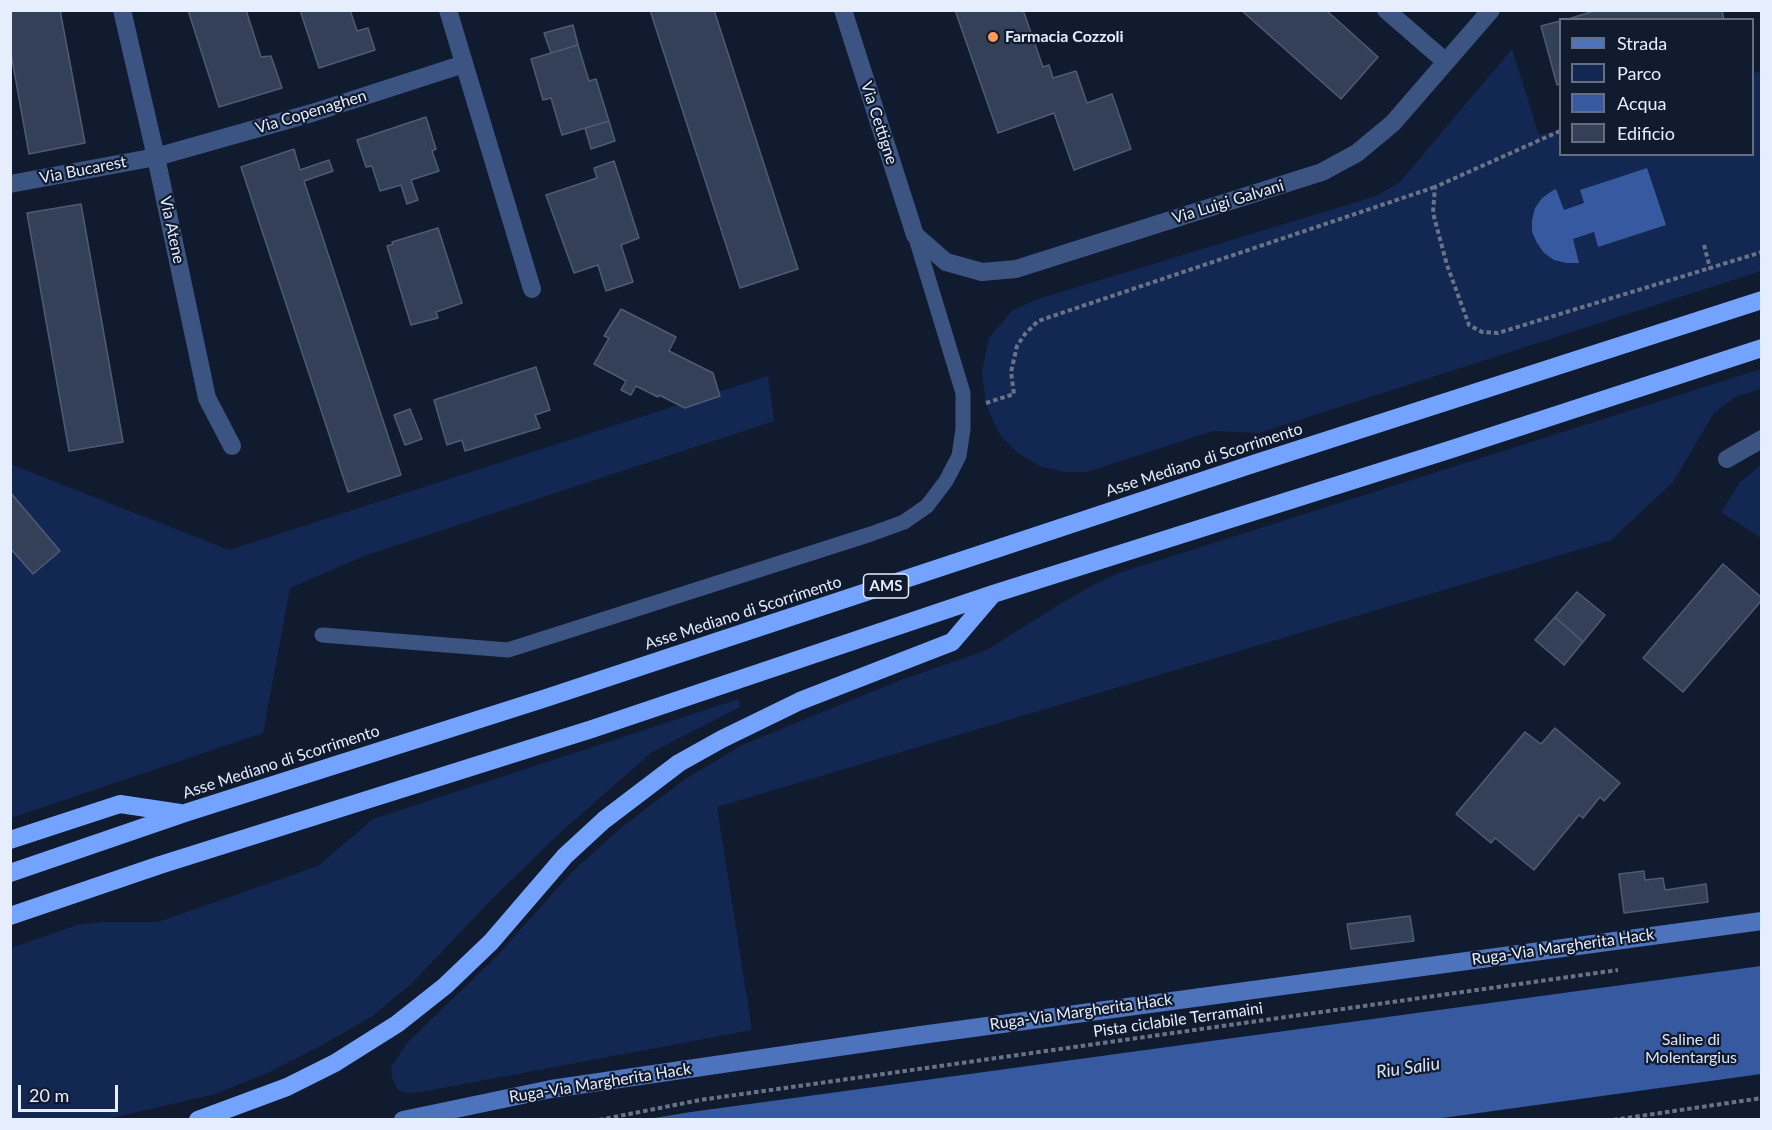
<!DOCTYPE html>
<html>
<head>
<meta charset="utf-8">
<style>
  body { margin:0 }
  #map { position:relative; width:1772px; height:1130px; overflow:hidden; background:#111b30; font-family:Lato,sans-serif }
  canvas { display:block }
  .frame { position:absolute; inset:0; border:12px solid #e6eefd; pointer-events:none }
  .legend { position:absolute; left:1559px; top:18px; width:195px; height:138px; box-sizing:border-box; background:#111b30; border:2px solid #666f82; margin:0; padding:8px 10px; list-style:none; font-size:18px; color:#e6eefd }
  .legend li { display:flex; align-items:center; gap:12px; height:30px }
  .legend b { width:30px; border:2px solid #666f82 }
  .scale { position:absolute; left:18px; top:1085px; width:100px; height:27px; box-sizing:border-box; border:3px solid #e6eefd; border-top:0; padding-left:8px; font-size:18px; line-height:21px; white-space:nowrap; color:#e6eefd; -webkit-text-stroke:4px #111b30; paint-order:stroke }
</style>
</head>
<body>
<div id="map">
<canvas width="1772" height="1130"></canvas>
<div class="frame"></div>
<ul class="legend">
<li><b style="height:8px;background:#4e73bd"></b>Strada</li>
<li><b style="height:16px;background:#122752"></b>Parco</li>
<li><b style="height:16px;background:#36599f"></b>Acqua</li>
<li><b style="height:16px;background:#344057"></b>Edificio</li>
</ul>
<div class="scale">20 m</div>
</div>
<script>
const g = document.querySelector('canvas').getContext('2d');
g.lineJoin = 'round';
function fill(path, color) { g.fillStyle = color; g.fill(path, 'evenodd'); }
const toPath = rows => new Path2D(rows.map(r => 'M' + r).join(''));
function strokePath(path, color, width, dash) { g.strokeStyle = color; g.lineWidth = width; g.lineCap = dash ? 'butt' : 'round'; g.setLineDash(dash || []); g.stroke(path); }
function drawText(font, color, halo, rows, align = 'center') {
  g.font = font + ' Lato,sans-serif'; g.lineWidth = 4.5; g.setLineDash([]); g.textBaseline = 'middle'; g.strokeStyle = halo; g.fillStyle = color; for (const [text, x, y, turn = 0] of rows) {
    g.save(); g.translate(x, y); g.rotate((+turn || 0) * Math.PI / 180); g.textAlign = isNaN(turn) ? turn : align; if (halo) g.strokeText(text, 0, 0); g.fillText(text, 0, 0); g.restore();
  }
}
fill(toPath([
  [1512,49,1539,135,1560,130,1560,154,1752,154,1753,74,1761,71,1761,271,1259,433,1213,431,1087,472,1066,472,1041,467,1018,453,1000,435,986,405,982,372,989,338,1012,311,1035,300,1376,196,1400,182],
  [1761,369,1761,389,1735,397,1714,413,1673,482,1611,540,717,807,752,1030,421,1092,406,1093,397,1089,392,1078,391,1067,407,1043,495,958,572,872,622,827,684,780,742,745,901,680,987,650,1062,603,1093,585,1119,573],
  [768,376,774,421,364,556,290,588,263,733,11,818,10,464,229,550],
  [1761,465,1761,538,1721,512,1740,482],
  [739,699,740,707,652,752,562,831,496,895,411,984,371,1017,322,1045,270,1072,215,1094,107,1119,11,1119,11,948,77,925,103,922,158,922,318,866,373,819]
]), '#122752');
fill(toPath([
  [1647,168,1666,225,1598,247,1594,232,1573,239,1579,263,1566,263,1554,260,1544,253,1537,243,1532,232,1532,220,1535,208,1542,198,1552,191,1556,189,1564,210,1584,203,1580,190],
  [1761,966,1761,1074,1428,1120,648,1119,691,1112]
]), '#36599f');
const building = toPath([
  [10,10,60,10,85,143,29,154,10,48,10,10],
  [188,10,246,10,261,57,271,56,282,88,219,107,188,10],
  [300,10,350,10,357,31,368,28,375,50,319,68,300,10],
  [650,10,714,10,798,269,740,288,650,10],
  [955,10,1023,10,1043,67,1049,65,1053,78,1076,71,1087,103,1112,94,1131,149,1074,170,1054,113,998,133,955,10],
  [1241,10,1326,10,1378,57,1341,99,1241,10],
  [1597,10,1722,10,1724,20,1565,20,1597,10],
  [1560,21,1560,84,1557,85,1541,26,1560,21],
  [573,25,578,45,551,53,544,33,573,25],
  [578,45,589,81,596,79,609,121,562,135,551,98,543,100,531,59,578,45],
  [426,117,436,149,432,151,439,171,411,180,418,200,407,204,401,185,380,191,372,166,366,167,357,140,426,117],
  [609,121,615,141,591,149,585,128,609,121],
  [294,149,300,170,329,160,333,171,304,181,401,475,348,492,241,167,294,149],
  [614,161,639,238,621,245,633,282,606,291,598,265,574,273,546,195,597,178,594,168,614,161],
  [81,204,123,442,69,451,27,213,81,204],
  [438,228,462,303,436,312,438,318,411,325,387,246,393,244,392,242,438,228],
  [621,309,676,337,669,351,713,373,720,396,685,408,659,395,658,397,636,386,631,395,621,390,626,381,594,364,609,338,604,336,621,309],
  [536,367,550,410,535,415,540,428,465,451,462,440,447,445,434,400,536,367],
  [410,409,422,439,405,445,394,415,410,409],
  [10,492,60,551,33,574,10,548,10,492],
  [1723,564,1762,598,1762,600,1683,692,1643,658,1723,564],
  [1577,592,1605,615,1583,642,1555,617,1577,592],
  [1555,617,1583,642,1564,665,1535,640,1555,617],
  [1555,728,1620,783,1604,801,1600,797,1583,818,1579,815,1534,870,1495,838,1491,843,1456,814,1525,732,1541,744,1555,728],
  [1644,871,1645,880,1663,878,1665,890,1706,884,1708,902,1624,913,1619,874,1644,871],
  [1410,916,1414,941,1351,949,1347,924,1410,916]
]);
fill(building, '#344057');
strokePath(building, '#4e5b74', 1.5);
strokePath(toPath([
  [1560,131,1435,187,1433,213,1447,265,1469,325,1482,332,1498,333,1710,268],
  [1704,245,1710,268,1762,252],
  [986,403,1014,394,1011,372,1017,346,1025,334,1038,321,1435,187],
  [599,1120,700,1100,1618,970],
  [1613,1120,1762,1098]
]), '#6a7386', 4, [4.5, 3]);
strokePath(toPath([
  [322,635,508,650,871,534,904,522,927,506,946,481,959,456,963,429,963,393,915,235]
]), '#3c5482', 15);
strokePath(toPath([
  [122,10,156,157,207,398,232,446],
  [448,10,532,289],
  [843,10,915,235,946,262,982,272,1016,269,1322,172,1357,153,1393,123,1491,10],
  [1386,10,1446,62],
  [10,184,156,157,312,113,464,64],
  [1727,459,1762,439]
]), '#3c5482', 18);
strokePath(toPath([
  [403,1120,551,1089,921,1035,1762,921]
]), '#4e73bd', 18);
strokePath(toPath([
  [10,840,120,804,180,813],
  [10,873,185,813,546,698,1247,466,1762,300],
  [10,916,160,865,592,729,993,594,1452,449,1762,348],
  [198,1120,287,1087,335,1063,397,1024,445,986,491,942,565,856,604,820,679,763,722,739,800,701,952,642,993,594]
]), '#74a3ff', 18);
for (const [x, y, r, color] of [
  [993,37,6,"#fe9b59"]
]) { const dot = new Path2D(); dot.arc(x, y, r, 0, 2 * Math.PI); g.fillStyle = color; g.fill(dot); strokePath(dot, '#111b30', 2); }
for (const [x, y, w] of [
  [886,586,45]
]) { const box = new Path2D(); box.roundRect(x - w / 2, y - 12, w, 24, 4.5); g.fillStyle = '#111b30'; g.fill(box); strokePath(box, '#e6eefd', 1.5); }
drawText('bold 15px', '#e6eefd', null, [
  ["AMS",886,586]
]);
drawText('bold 16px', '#e6eefd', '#111b30', [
  ["Farmacia Cozzoli",1005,37]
], 'left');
drawText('16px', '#e6eefd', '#111b30', [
  ["Via Copenaghen",311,112,-17],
  ["Via Cettigne",879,123,72],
  ["Via Bucarest",83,170,-11],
  ["Via Luigi Galvani",1228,202,-17],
  ["Via Atene",172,230,78],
  ["Asse Mediano di Scorrimento",1204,460,-18],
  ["Asse Mediano di Scorrimento",743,613,-18],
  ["Asse Mediano di Scorrimento",281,762,-18],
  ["Ruga-Via Margherita Hack",1563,947,-8],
  ["Ruga-Via Margherita Hack",1081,1012,-8],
  ["Pista ciclabile Terramaini",1178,1020,-8],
  ["Ruga-Via Margherita Hack",600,1083,-9]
]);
drawText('16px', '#d9e4f8', '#111b30', [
  ["Saline di",1691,1040],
  ["Molentargius",1691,1058]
]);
drawText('italic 18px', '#d7e2f6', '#111b30', [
  ["Riu Saliu",1408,1068,-8]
]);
</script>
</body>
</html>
